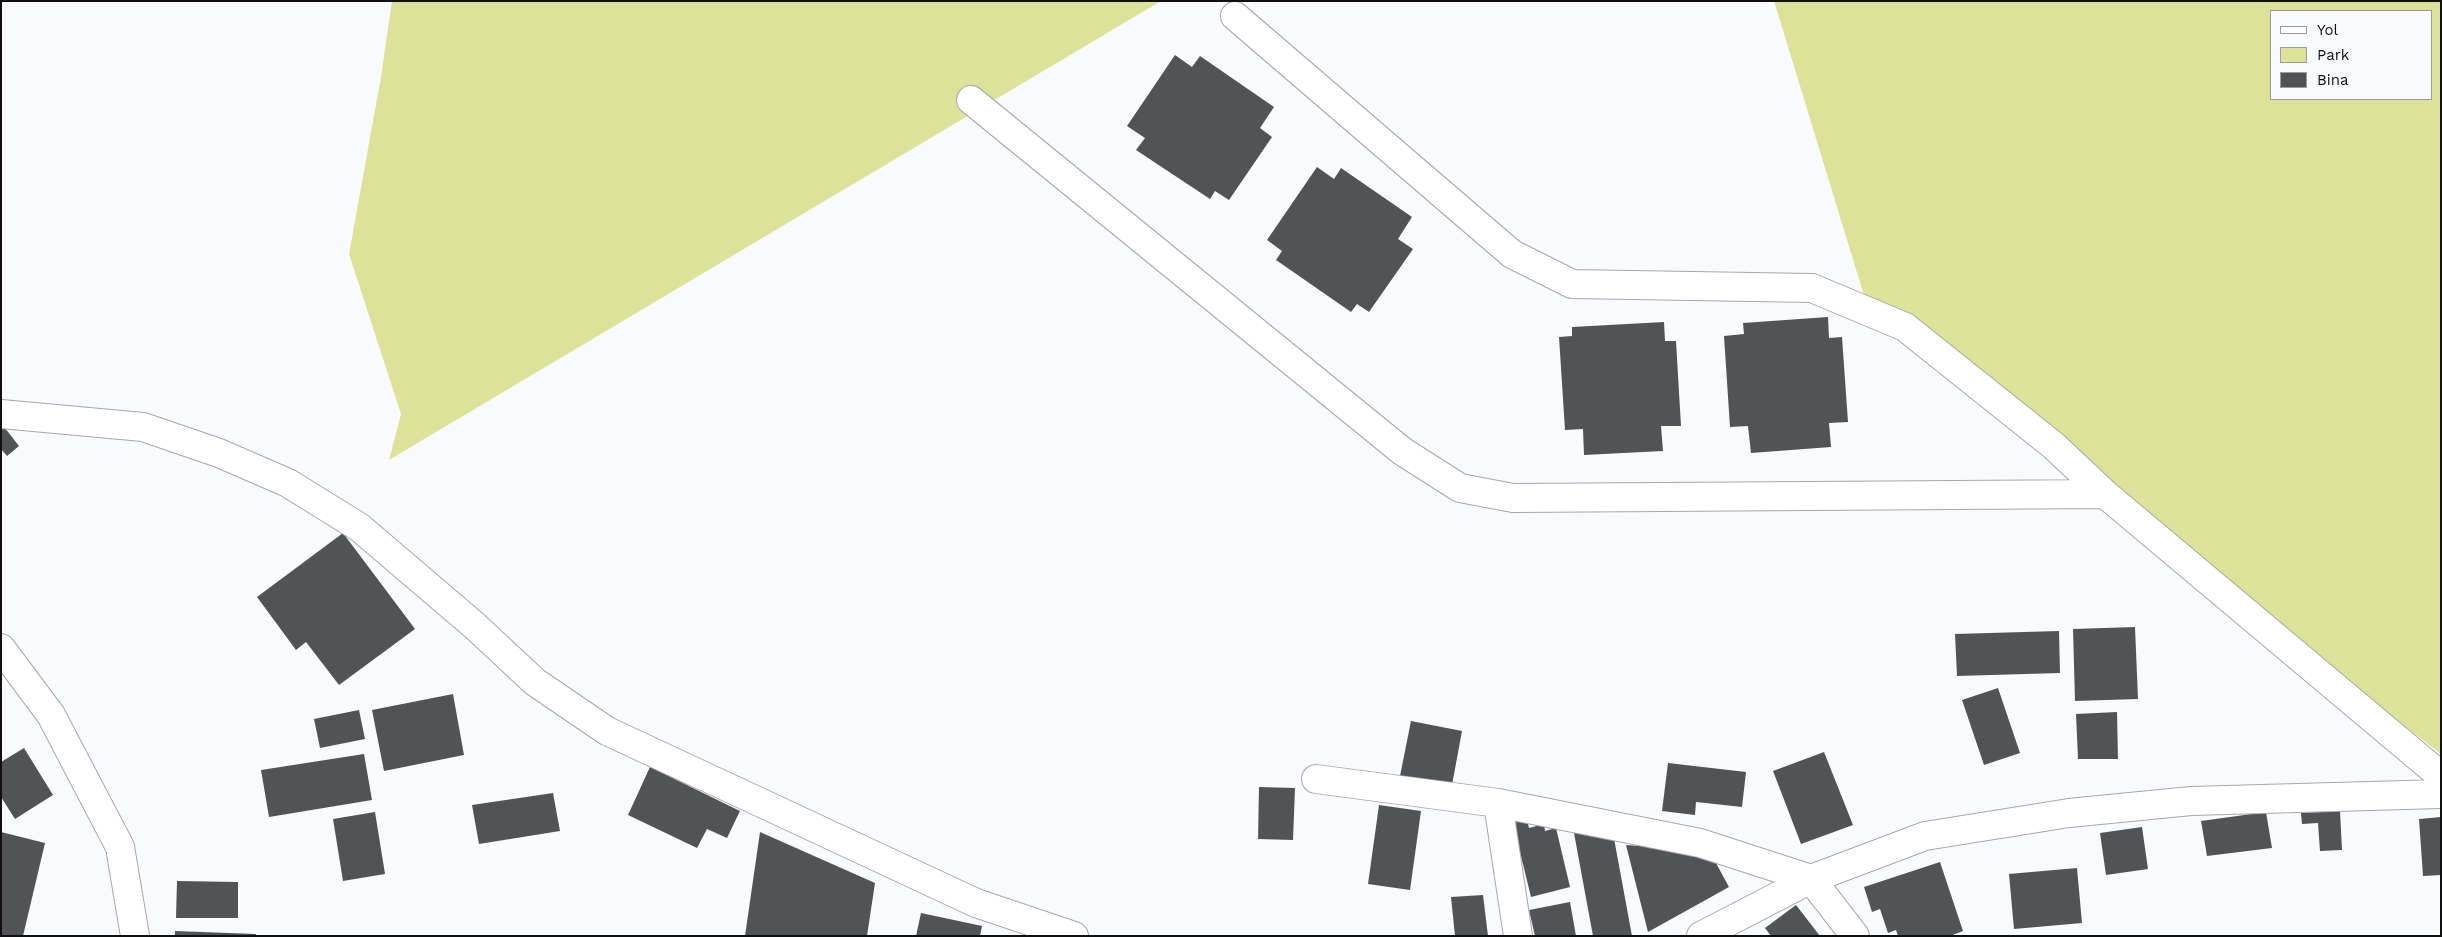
<!DOCTYPE html>
<html>
<head>
<meta charset="utf-8">
<style>
  body { margin:0 }
  #map { position:relative; width:2442px; height:937px; overflow:hidden; background:#f9fafd; font-family:"Work Sans",sans-serif }
  canvas { display:block }
  .frame { position:absolute; inset:0; border:2px solid #101011; pointer-events:none }
  .legend { position:absolute; left:2270px; top:10px; width:162px; height:90px; box-sizing:border-box; background:#f9fafd; border:1px solid #9c9c9f; margin:0; padding:6px 9px; list-style:none; font-size:15px; color:#101011 }
  .legend li { display:flex; align-items:center; gap:10px; height:25px }
  .legend b { width:25px; border:1px solid #9c9c9f }
</style>
</head>
<body>
<div id="map">
<canvas width="2442" height="937"></canvas>
<div class="frame"></div>
<ul class="legend">
<li><b style="height:6px;background:#fff"></b>Yol</li>
<li><b style="height:14px;background:#dde29a"></b>Park</li>
<li><b style="height:14px;background:#525356"></b>Bina</li>
</ul>
</div>
<script>
const g = document.querySelector('canvas').getContext('2d');
g.lineJoin = 'round';
function fill(path, color) { g.fillStyle = color; g.fill(path, 'evenodd'); }
const toPath = rows => new Path2D(rows.map(r => 'M' + r).join(''));
function strokePath(path, color, width, dash) { g.strokeStyle = color; g.lineWidth = width; g.lineCap = dash ? 'butt' : 'round'; g.setLineDash(dash || []); g.stroke(path); }
fill(toPath([
  [392,1,1161,1,389,460,401,414,349,254,381,77],
  [1774,1,2441,1,2441,754,1870,315],
  [2271,11,2431,11,2431,99,2271,99]
]), '#dde29a');
fill(toPath([
  [1175,55,1192,67,1200,56,1274,107,1260,128,1272,137,1229,200,1215,191,1210,199,1136,150,1145,138,1127,126],
  [1317,167,1334,179,1341,168,1412,217,1398,239,1413,249,1369,312,1357,304,1351,312,1276,260,1282,251,1267,240],
  [1828,317,1829,338,1842,337,1848,422,1829,423,1831,447,1751,453,1748,426,1730,427,1724,336,1744,334,1743,323],
  [1664,322,1665,341,1676,341,1681,426,1661,426,1663,451,1584,455,1583,429,1565,430,1559,337,1572,336,1572,327],
  [1,423,19,446,7,456,1,449],
  [343,533,415,629,339,685,306,642,296,650,257,597],
  [2135,627,2138,699,2075,701,2073,629],
  [2059,631,2060,673,1957,676,1955,634],
  [1998,688,2020,753,1984,765,1962,700],
  [453,694,464,755,384,771,372,710],
  [359,710,365,739,320,748,314,719],
  [2117,712,2118,759,2078,759,2076,714],
  [1411,721,1462,731,1452,785,1400,776],
  [24,748,53,795,15,819,1,797,1,762],
  [1824,752,1853,825,1801,844,1773,771],
  [364,754,372,800,269,817,261,770],
  [1668,763,1746,772,1742,807,1696,802,1695,815,1662,811],
  [650,767,740,811,727,838,707,829,697,848,628,815],
  [1259,787,1295,788,1293,840,1258,839],
  [553,793,560,831,479,844,472,805],
  [1379,805,1421,811,1410,890,1368,884],
  [2340,811,2342,850,2320,851,2318,823,2302,824,2301,813],
  [375,812,385,874,343,881,333,819],
  [2266,812,2272,848,2207,856,2201,821],
  [2441,817,2441,875,2423,876,2419,819],
  [1527,820,1529,828,1544,824,1545,831,1556,828,1570,887,1531,897,1513,823],
  [2142,827,2148,869,2106,875,2100,833],
  [1592,830,1593,837,1613,833,1632,936,1593,936,1574,833],
  [1,832,45,843,23,936,1,936],
  [760,832,875,883,867,936,745,936],
  [1626,845,1668,848,1716,863,1729,887,1648,932],
  [1940,862,1963,931,1950,936,1898,936,1896,930,1888,933,1880,909,1872,912,1864,887],
  [2077,868,2082,923,2014,929,2009,874],
  [177,881,238,882,238,918,176,918],
  [1483,895,1488,936,1455,936,1451,897],
  [1570,902,1576,936,1535,936,1529,910],
  [1796,905,1820,936,1771,936,1765,928],
  [921,913,982,926,980,936,916,936],
  [175,931,256,934,256,936,175,936]
]), '#525356');
const minor = toPath([
  [1235,16,1512,254,1572,284,1812,288,1905,327,2054,446,2105,494,2441,776],
  [971,100,1402,451,1460,488,1513,498,2105,494],
  [1,414,143,427,219,453,288,483,359,527,475,626,535,682,607,731,976,903,1074,936],
  [1,648,51,715,120,847,135,936],
  [1316,779,1498,803,1700,843,1811,879,1855,936],
  [1498,803,1518,936],
  [1701,936,1811,879,1925,836,2069,813,2191,801,2441,794]
]);
strokePath(minor, '#a6a7aa', 30);
strokePath(minor, '#fff', 28);
</script>
</body>
</html>
